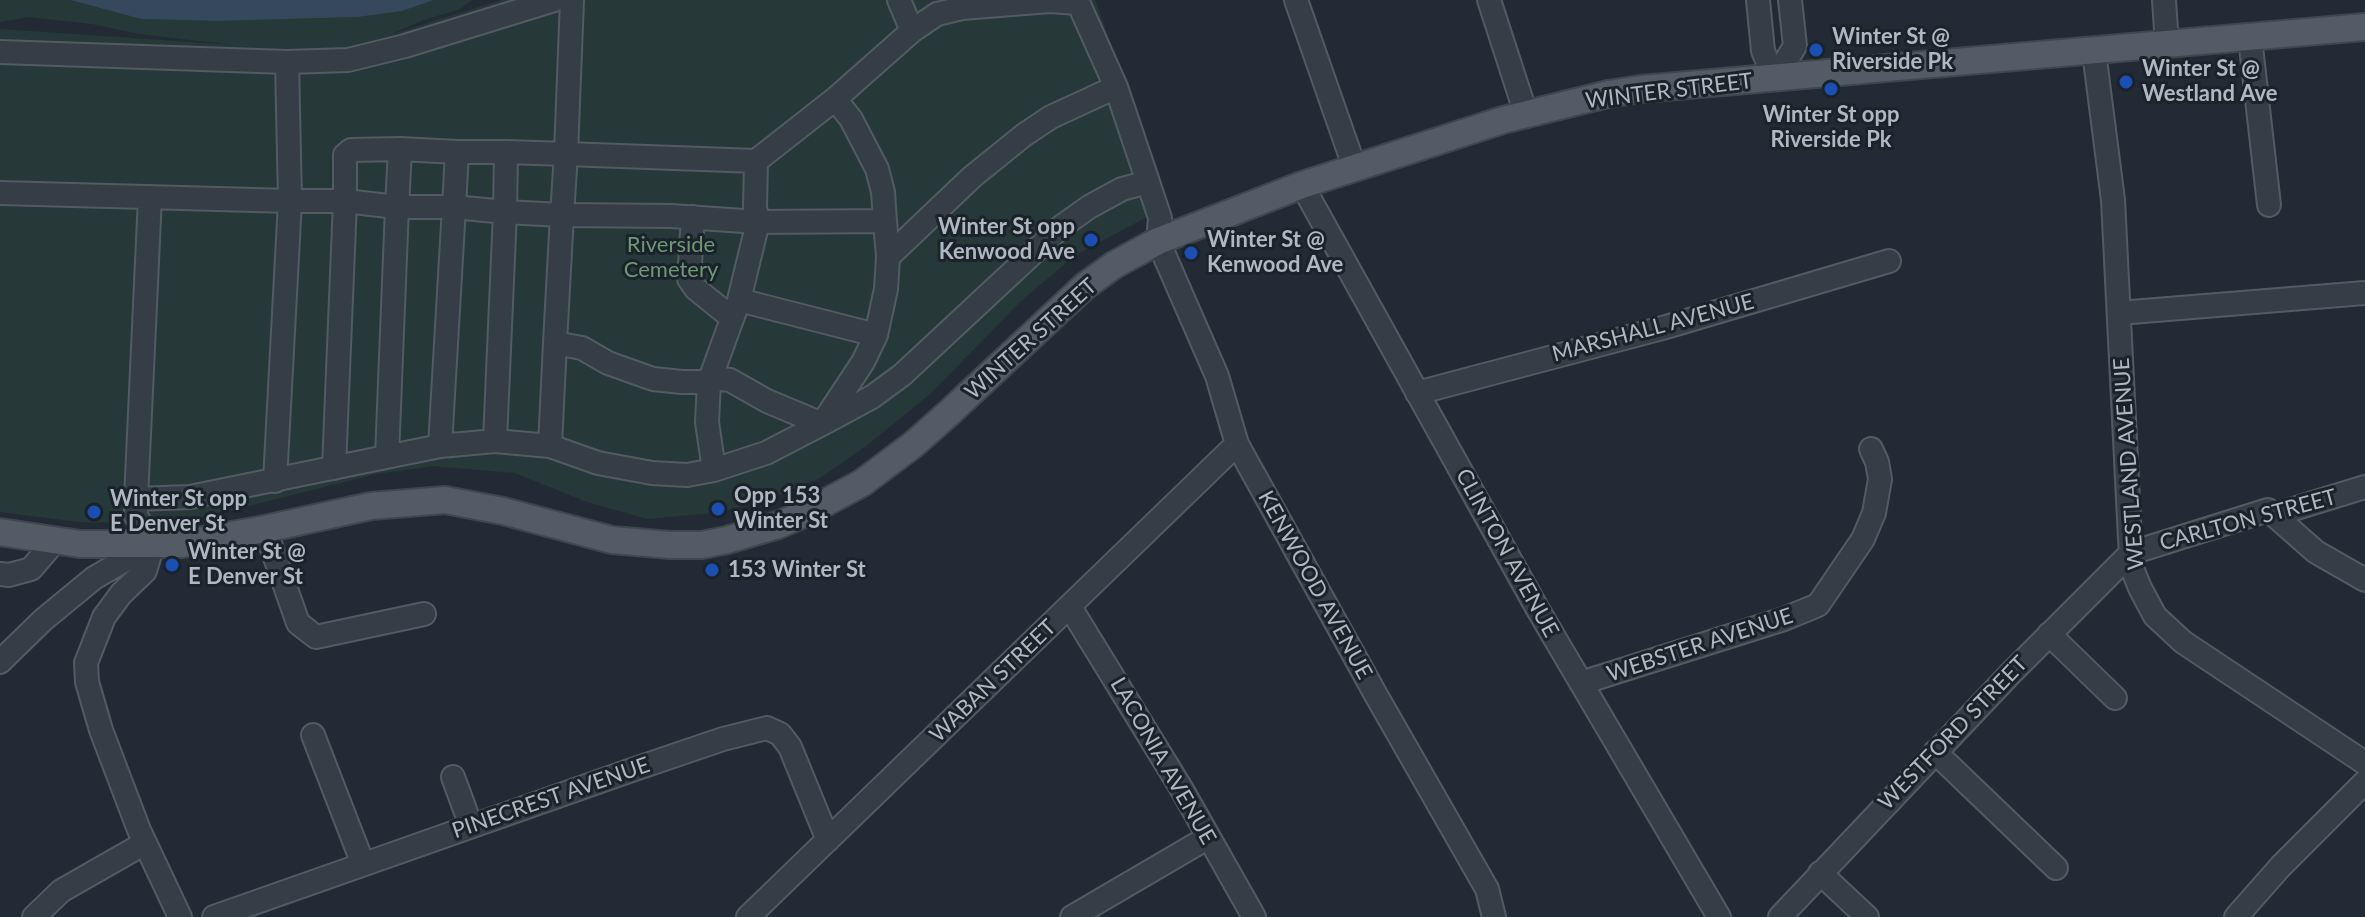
<!DOCTYPE html>
<html>
<head>
<meta charset="utf-8">
<style>
  body { margin:0 }
  canvas { display:block; background:#222b35 }
</style>
</head>
<body>
<canvas width="2365" height="917"></canvas>
<script>
const g = document.querySelector('canvas').getContext('2d');
g.lineJoin = 'round';
function fill(path, color) { g.fillStyle = color; g.fill(path, 'evenodd'); }
const toPath = rows => new Path2D(rows.map(r => 'M' + r).join(''));
function strokePath(path, color, width, dash) { g.strokeStyle = color; g.lineWidth = width; g.lineCap = dash ? 'butt' : 'round'; g.setLineDash(dash || []); g.stroke(path); }
function drawText(font, color, halo, rows, align = 'center') {
  g.font = font + ' Lato,sans-serif'; g.lineWidth = 6; g.setLineDash([]); g.textBaseline = 'middle'; g.strokeStyle = halo; g.fillStyle = color; for (const [text, x, y, turn = 0] of rows) {
    g.save(); g.translate(x, y); g.rotate((+turn || 0) * Math.PI / 180); g.textAlign = isNaN(turn) ? turn : align; if (halo) g.strokeText(text, 0, 0); g.fillText(text, 0, 0); g.restore();
  }
}
fill(toPath([
  [0,0,70,0,141,19,218,21,358,17,402,11,434,0,472,0,460,9,423,20,389,35,502,0,1095,0,1169,205,1074,256,1020,302,930,394,866,446,820,478,769,499,722,512,648,519,587,502,515,473,433,466,376,474,176,524,79,522,0,512,0,29,233,45,140,34,92,24,29,17,0,22]
]), '#263938');
fill(toPath([
  [70,0,434,0,402,11,358,17,218,21,141,19]
]), '#36485b');
const minor = toPath([
  [572,0,566,154,756,161,835,99,912,31,937,14,962,8,1050,1,1078,3],
  [899,0,912,31],
  [1296,0,1355,169],
  [1489,0,1526,114],
  [1758,0,1763,51,1775,79],
  [2164,0,2167,45],
  [2250,38,2269,205],
  [0,52,287,62],
  [2094,52,2113,200,2130,539,2132,568,2140,588,2155,616,2183,642,2365,763],
  [1775,79,1795,46,1790,0],
  [835,99,851,119,877,169,883,192,885,221],
  [756,161,755,207,758,222,885,221,888,257,972,177,1024,135,1051,117,1116,87],
  [1148,182,1160,218,1158,241,1217,376,1237,444,1376,695,1487,889,1494,917],
  [1302,185,1537,608,1719,917],
  [0,193,290,201,287,62,348,60,405,46,554,0],
  [693,217,689,279,696,289,732,318],
  [739,300,709,382,707,422,714,470,766,453,822,424,863,362,876,335,739,300,758,222,671,216,562,215,555,343,582,348,608,363,653,379,682,382,709,382,720,379,730,380,767,401,822,424,872,397,902,375,1061,227,1089,207,1122,189,1148,182,1116,87,1077,0],
  [2119,313,2365,293],
  [876,335,886,289,888,257],
  [1417,393,1666,327,1889,261],
  [495,441,550,446,555,343],
  [440,446,454,207,397,207,400,149,457,152],
  [550,446,598,463,652,473,687,475,714,470],
  [387,457,397,207,345,201,345,155,351,150,400,149],
  [275,481,290,201,345,201,334,468],
  [136,499,150,197],
  [2274,515,2316,552,2365,580],
  [265,529,298,623,316,637,424,614],
  [153,544,136,516,136,499,190,497,440,446,495,441,505,212,506,152,566,154,562,215,505,212,454,207,457,152,506,152],
  [153,544,145,571,121,594,104,617,86,663,87,682,101,730,139,830,180,917],
  [0,574,9,575,31,569,55,541],
  [1070,607,1181,788,1254,917],
  [2049,634,2115,698],
  [0,662,43,620,94,578,153,544],
  [1581,683,1784,619,1818,605,1863,539,1874,513,1880,479,1877,462,1871,449],
  [313,735,363,864],
  [1935,752,2056,868],
  [453,777,471,826],
  [1820,873,1867,917],
  [34,917,61,891,145,843],
  [214,917,629,771,723,739,767,728,780,734,790,747,828,840],
  [748,917,1237,444],
  [1072,917,1207,838],
  [1780,917,2011,673,2131,553,2268,510,2274,515,2365,487],
  [2236,917,2281,866,2365,782]
]);
const major = toPath([
  [0,532,80,544,182,544,265,529,371,506,445,500,503,511,612,540,670,545,702,545,727,540,778,525,806,513,862,483,914,444,950,412,1085,286,1114,265,1158,241,1302,185,1503,120,1608,94,1641,89,2365,27]
]);
strokePath(minor, '#525b63', 26);
strokePath(major, '#3e464f', 30);
strokePath(minor, '#353d46', 22);
strokePath(major, '#535c66', 26);
for (const [x, y, r, color] of [
  [1816,50,8,"#1a4fb4"],
  [2126,82,8,"#1a4fb4"],
  [1831,89,8,"#1a4fb4"],
  [1091,240,8,"#1a4fb4"],
  [1191,253,8,"#1a4fb4"],
  [718,509,8,"#1a4fb4"],
  [94,512,8,"#1a4fb4"],
  [172,565,8,"#1a4fb4"],
  [712,570,8,"#1a4fb4"]
]) { const dot = new Path2D(); dot.arc(x, y, r, 0, 2 * Math.PI); g.fillStyle = color; g.fill(dot); strokePath(dot, '#1a222a', 3); }
drawText('bold 22px', '#afb8c2', '#1a222a', [
  ["Winter St @",1832,37],
  ["Riverside Pk",1832,62],
  ["Winter St @",2142,69],
  ["Westland Ave",2142,94],
  ["Winter St opp",1831,115,"center"],
  ["Riverside Pk",1831,140,"center"],
  ["Winter St opp",1075,227,"right"],
  ["Kenwood Ave",1075,252,"right"],
  ["Winter St @",1207,240],
  ["Kenwood Ave",1207,265],
  ["Opp 153",734,496],
  ["Winter St",734,521],
  ["Winter St opp",110,499],
  ["E Denver St",110,524],
  ["Winter St @",188,552],
  ["E Denver St",188,577],
  ["153 Winter St",728,570]
], 'left');
drawText('22px', '#afb8c2', '#1a222a', [
  ["WINTER STREET",1669,91,-7],
  ["MARSHALL AVENUE",1653,328,-15],
  ["WINTER STREET",1031,339,-42],
  ["WESTLAND AVENUE",2129,464,-94],
  ["CARLTON STREET",2248,520,-15],
  ["CLINTON AVENUE",1507,553,61],
  ["KENWOOD AVENUE",1315,585,61],
  ["WEBSTER AVENUE",1700,645,-18],
  ["WABAN STREET",993,681,-44],
  ["WESTFORD STREET",1953,733,-46],
  ["LACONIA AVENUE",1163,761,60],
  ["PINECREST AVENUE",551,798,-19]
]);
drawText('22px', '#709676', '#1a222a', [
  ["Riverside",671,245],
  ["Cemetery",671,270]
]);
</script>
</body>
</html>
